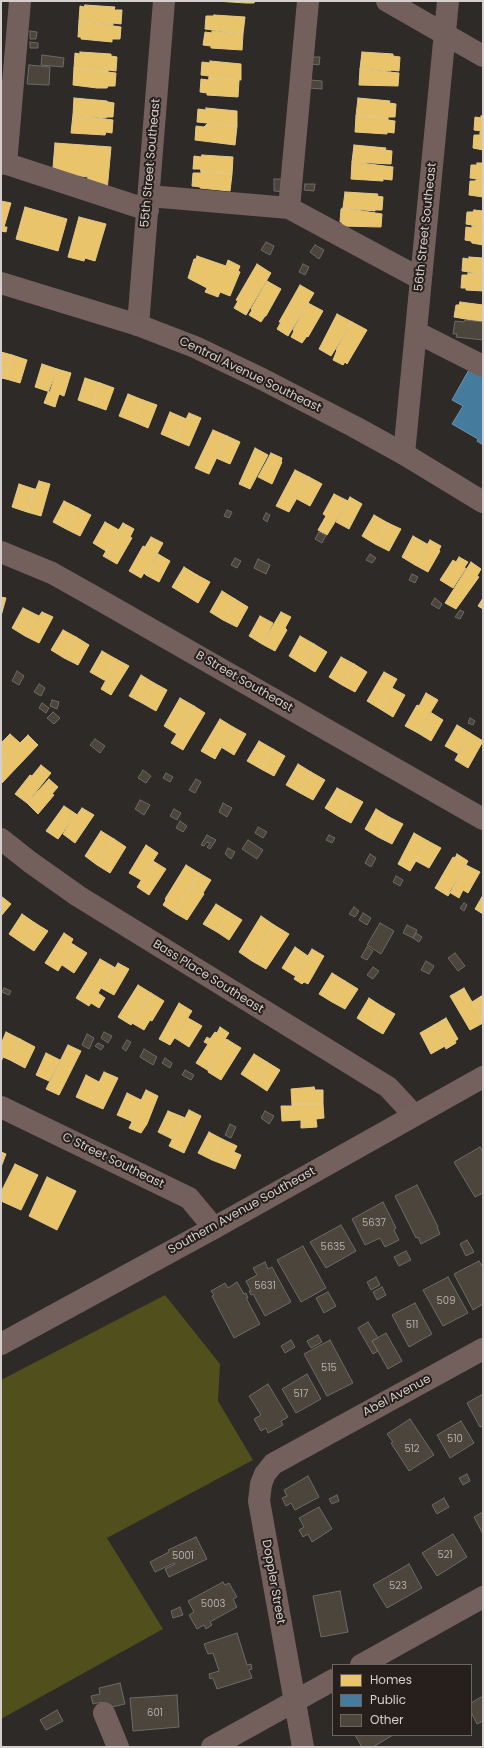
<!DOCTYPE html>
<html>
<head>
<meta charset="utf-8">
<style>
  body { margin:0 }
  #map { position:relative; width:484px; height:1748px; overflow:hidden; background:#2d2a27; font-family:Poppins,sans-serif }
  canvas { display:block }
  .frame { position:absolute; inset:0; border:2px solid #d5d0cd; pointer-events:none }
  .legend { position:absolute; left:332px; top:1664px; width:140px; height:72px; box-sizing:border-box; background:#261f1b; border:1px solid #6c6662; margin:0; padding:5px 7px; list-style:none; font-size:12px; color:#d5d0cd }
  .legend li { display:flex; align-items:center; gap:8px; height:20px }
  .legend b { width:20px; border:1px solid #6c6662 }
</style>
</head>
<body>
<div id="map">
<canvas width="484" height="1748"></canvas>
<div class="frame"></div>
<ul class="legend">
<li><b style="height:11px;background:#e9c46a"></b>Homes</li>
<li><b style="height:11px;background:#457b9d"></b>Public</li>
<li><b style="height:11px;background:#4b453b"></b>Other</li>
</ul>
</div>
<script>
const g = document.querySelector('canvas').getContext('2d');
g.lineJoin = 'round';
function fill(path, color) { g.fillStyle = color; g.fill(path, 'evenodd'); }
const toPath = rows => new Path2D(rows.map(r => 'M' + r).join(''));
function strokePath(path, color, width, dash) { g.strokeStyle = color; g.lineWidth = width; g.lineCap = dash ? 'butt' : 'round'; g.setLineDash(dash || []); g.stroke(path); }
function drawText(font, color, halo, rows, align = 'center') {
  g.font = font + ' Poppins,sans-serif'; g.lineWidth = 4; g.setLineDash([]); g.textBaseline = 'middle'; g.strokeStyle = halo; g.fillStyle = color; for (const [text, x, y, turn = 0] of rows) {
    g.save(); g.translate(x, y); g.rotate((+turn || 0) * Math.PI / 180); g.textAlign = isNaN(turn) ? turn : align; if (halo) g.strokeText(text, 0, 0); g.fillText(text, 0, 0); g.restore();
  }
}
fill(toPath([
  [165,1295,220,1364,218,1401,253,1460,107,1538,163,1629,1,1719,1,1380]
]), '#514f1c');
const homes = toPath([
  [216,1,255,1,254,3,246,3,216,1],
  [85,5,115,7,114,10,122,10,121,24,113,23,113,25,79,21,80,6,84,7,85,5],
  [214,15,245,17,243,34,205,29,206,16,214,16,214,15],
  [79,21,121,27,120,39,112,39,112,42,81,39,81,37,78,37,79,21],
  [212,31,243,34,242,50,211,48,211,46,203,45,205,32,212,33,212,31],
  [80,52,111,54,111,56,117,57,116,71,108,70,108,72,74,68,75,53,80,54,80,52],
  [362,52,393,54,393,56,400,57,399,71,391,70,391,71,360,69,362,52],
  [210,61,241,64,241,80,209,78,209,76,201,75,202,62,210,63,210,61],
  [74,68,116,73,115,86,108,86,107,88,97,88,73,85,74,68],
  [360,69,399,73,398,86,359,85,360,69],
  [209,78,239,80,238,97,207,95,207,93,200,92,201,79,208,80,209,78],
  [74,98,107,101,108,102,114,103,113,117,106,117,106,118,73,115,74,98],
  [358,98,390,101,389,103,396,104,395,117,388,117,388,118,356,116,358,98],
  [206,108,237,111,237,126,197,122,198,109,206,110,206,108],
  [73,115,113,120,112,133,106,132,105,135,71,133,73,115],
  [356,116,388,118,388,120,395,121,394,133,387,132,387,134,355,132,356,116],
  [481,116,483,116,483,133,480,133,481,131,474,130,475,117,481,118,481,116],
  [208,123,237,126,235,145,195,140,196,126,204,127,208,123],
  [480,133,483,133,483,150,473,148,474,135,480,135,480,133],
  [55,143,111,147,107,191,87,184,88,177,73,175,53,168,55,143],
  [354,145,386,148,385,150,392,151,391,164,352,162,354,145],
  [202,155,233,157,232,174,201,171,200,169,193,169,194,156,201,157,202,155],
  [352,162,393,167,392,180,383,179,383,181,351,179,352,162],
  [477,163,483,163,483,180,470,178,471,165,477,165,477,163],
  [201,171,232,174,230,191,200,188,200,187,192,186,193,173,201,173,201,171],
  [476,180,483,180,483,197,469,195,470,181,476,181,476,180],
  [345,192,378,194,377,196,383,197,382,210,375,210,375,211,343,208,345,192],
  [1,201,11,203,4,227,7,227,6,232,1,231,1,201],
  [25,207,67,219,58,251,16,239,25,207],
  [343,208,382,214,381,227,342,226,342,222,340,222,341,209,343,208],
  [474,210,483,211,483,227,466,224,467,212,473,212,474,210],
  [79,217,106,224,95,261,85,258,84,261,68,257,79,217],
  [472,226,483,227,483,245,472,243,471,241,465,240,466,227,472,228,472,226],
  [197,256,226,266,228,260,240,266,238,271,240,272,230,296,220,292,218,297,205,292,207,288,188,278,194,259,196,259,197,256],
  [469,257,483,258,483,274,462,271,463,258,469,259,469,257],
  [257,264,271,273,246,315,234,308,238,301,236,300,257,264],
  [468,273,483,274,483,291,466,290,466,288,461,288,462,275,468,275,468,273],
  [267,281,281,289,266,316,265,316,261,322,249,315,252,310,251,309,267,281],
  [300,285,314,293,288,336,277,329,281,322,279,322,300,285],
  [460,302,483,305,483,322,454,317,456,305,459,305,460,302],
  [308,303,323,311,308,337,307,336,302,343,291,337,294,331,293,330,308,303],
  [337,314,352,322,331,356,319,349,337,314],
  [352,322,367,330,347,364,345,362,343,365,333,360,337,350,336,350,352,322],
  [1,352,12,355,6,379,1,378,1,352],
  [12,355,27,360,20,383,6,379,12,355],
  [42,364,57,369,50,392,35,387,42,364],
  [57,369,71,373,64,396,59,394,55,407,44,403,57,369],
  [85,378,100,383,92,405,78,400,85,378],
  [100,383,114,388,106,410,92,405,100,383],
  [128,394,143,400,134,422,119,416,128,394],
  [143,400,157,405,148,428,134,422,143,400],
  [170,412,184,418,175,440,161,434,170,412],
  [189,413,201,418,189,446,175,440,184,418,186,419,189,413],
  [213,430,227,436,209,474,195,468,213,430],
  [227,436,240,442,230,464,216,458,227,436],
  [255,448,268,455,250,489,239,484,255,448],
  [271,453,282,458,281,462,282,462,272,484,258,477,271,453],
  [295,470,309,477,289,512,276,506,295,470],
  [309,477,322,484,310,506,297,499,309,477],
  [39,481,50,484,41,516,27,512,34,489,36,489,39,481],
  [19,484,34,489,27,512,12,507,19,484],
  [334,494,348,501,327,535,318,530,326,516,323,514,334,494],
  [350,497,362,504,349,529,336,522,350,497],
  [64,501,78,508,66,529,53,522,64,501],
  [78,508,91,515,80,536,66,529,78,508],
  [374,515,388,523,375,544,362,536,374,515],
  [105,522,119,530,106,551,93,543,105,522],
  [123,523,134,529,130,537,132,538,117,564,103,556,123,523],
  [388,523,401,529,389,551,375,544,388,523],
  [413,536,427,544,415,565,402,557,413,536],
  [151,537,163,543,146,575,144,573,141,578,129,571,143,546,145,547,151,537],
  [430,540,441,546,439,550,440,551,428,572,415,565,430,540],
  [158,554,170,561,159,582,146,575,158,554],
  [459,557,468,562,464,568,466,568,453,588,440,580,453,560,456,562,459,557],
  [471,562,481,569,477,576,479,577,456,609,445,603,471,562],
  [184,567,197,575,185,595,172,587,184,567],
  [197,575,210,582,198,603,185,595,197,575],
  [222,591,235,599,223,620,210,612,222,591],
  [1,597,6,598,1,616,1,597],
  [483,598,483,609,478,606,483,598],
  [235,599,248,607,237,627,223,620,235,599],
  [23,608,37,615,25,636,12,628,23,608],
  [42,612,53,617,39,643,25,636,37,615,39,616,42,612],
  [281,612,291,617,285,628,287,630,275,651,262,644,281,612],
  [260,616,273,623,262,644,249,636,260,616],
  [63,630,76,637,64,658,51,650,63,630],
  [300,636,314,644,302,664,289,656,300,636],
  [76,637,89,645,78,665,64,658,76,637],
  [314,644,327,652,315,672,302,664,314,644],
  [102,651,116,659,104,680,90,672,102,651],
  [341,657,354,664,342,685,329,677,341,657],
  [116,659,129,666,111,695,101,689,106,680,104,680,116,659],
  [354,664,367,672,355,692,342,685,354,664],
  [384,672,397,679,380,709,367,701,384,672],
  [141,675,154,683,142,703,129,696,141,675],
  [154,683,167,690,156,711,142,703,154,683],
  [392,688,405,695,393,717,380,709,392,688],
  [426,693,438,700,418,733,405,726,417,705,419,706,426,693],
  [180,698,194,706,177,734,164,726,180,698],
  [194,706,205,713,183,750,171,743,194,706],
  [430,712,443,720,431,741,418,733,430,712],
  [220,719,233,727,215,759,201,751,220,719],
  [457,725,470,733,459,754,445,746,457,725],
  [233,727,246,734,234,755,221,747,233,727],
  [470,733,483,741,468,768,455,760,470,733],
  [10,734,20,743,1,762,1,743,10,734],
  [28,735,38,745,1,784,1,762,28,735],
  [259,741,273,749,261,769,247,761,259,741],
  [273,749,285,756,274,776,261,769,273,749],
  [298,764,311,772,300,793,286,785,298,764],
  [41,765,51,773,27,803,15,794,30,775,32,776,41,765],
  [311,772,325,780,313,800,300,793,311,772],
  [49,779,58,787,52,794,54,795,38,814,27,803,49,779],
  [337,788,350,795,338,816,325,808,337,788],
  [350,795,363,802,351,823,338,816,350,795],
  [64,806,76,814,58,839,46,831,64,806],
  [82,808,94,815,75,843,63,834,76,814,77,815,82,808],
  [376,809,389,817,378,837,365,829,376,809],
  [389,817,403,824,392,844,378,837,389,817],
  [101,831,114,839,97,865,85,856,101,831],
  [414,833,428,841,410,871,398,864,414,833],
  [114,839,126,847,110,873,97,865,114,839],
  [428,841,441,848,429,868,416,861,428,841],
  [146,845,158,853,141,880,129,873,146,845],
  [457,854,468,861,448,896,435,888,453,857,455,858,457,854],
  [153,861,166,869,149,895,137,887,153,861],
  [186,865,199,873,175,913,163,905,166,900,165,899,186,865],
  [466,865,480,872,468,893,463,890,459,898,449,892,466,865],
  [199,873,211,880,203,893,204,894,187,920,175,913,199,873],
  [483,895,483,914,475,909,483,895],
  [1,896,11,904,1,916,1,896],
  [216,904,229,912,217,932,203,924,216,904],
  [229,912,242,920,229,940,217,932,229,912],
  [22,914,35,923,22,943,9,934,22,914],
  [261,916,274,925,252,961,239,952,261,916],
  [35,923,48,931,34,951,22,943,35,923],
  [274,925,289,934,266,969,252,961,274,925],
  [64,933,73,939,71,943,74,945,58,971,45,963,64,933],
  [74,945,87,953,74,973,62,965,74,945],
  [295,947,308,956,295,976,282,968,295,947],
  [312,949,324,956,308,984,304,982,302,984,294,979,312,949],
  [100,959,114,967,98,993,105,998,99,1008,91,1003,89,1006,76,998,100,959],
  [118,963,129,969,114,995,101,988,114,967,115,968,118,963],
  [332,973,345,981,332,1002,319,994,332,973],
  [345,981,358,989,345,1009,332,1002,345,981],
  [138,985,151,993,131,1025,118,1017,138,985],
  [464,988,483,1021,483,1023,470,1030,450,996,464,988],
  [151,993,164,1001,152,1021,150,1020,144,1030,132,1023,151,993],
  [483,995,483,1021,472,1002,483,995],
  [369,998,383,1007,371,1027,357,1018,369,998],
  [179,1003,192,1011,170,1045,159,1039,179,1003],
  [383,1007,395,1014,383,1034,371,1027,383,1007],
  [188,1018,202,1026,189,1047,175,1038,188,1018],
  [446,1018,458,1039,455,1041,456,1043,446,1049,434,1025,446,1018],
  [434,1025,445,1046,431,1054,420,1033,434,1025],
  [220,1027,229,1033,225,1039,228,1040,209,1071,196,1063,208,1044,204,1042,207,1037,210,1039,215,1032,217,1033,220,1027],
  [6,1032,20,1039,10,1060,3,1057,1,1062,1,1044,6,1032],
  [20,1039,35,1047,25,1068,10,1060,20,1039],
  [228,1040,241,1048,221,1080,208,1072,228,1040],
  [68,1045,81,1051,59,1095,46,1089,68,1045],
  [46,1053,60,1060,49,1081,36,1075,46,1053],
  [254,1054,267,1062,255,1083,241,1074,254,1054],
  [267,1062,280,1070,267,1091,255,1083,267,1062],
  [104,1072,118,1078,103,1109,89,1103,104,1072],
  [86,1075,99,1082,89,1103,76,1097,86,1075],
  [314,1087,315,1090,323,1090,323,1104,292,1104,291,1089,314,1087],
  [146,1090,158,1096,147,1124,141,1133,129,1128,132,1122,131,1121,146,1090],
  [127,1093,141,1100,131,1121,117,1115,127,1093],
  [292,1104,323,1104,324,1118,316,1119,317,1127,301,1128,301,1120,282,1121,281,1106,292,1106,292,1104],
  [189,1110,201,1116,184,1153,169,1146,183,1117,185,1118,189,1110],
  [168,1111,183,1117,172,1139,158,1132,168,1111],
  [209,1132,222,1139,212,1160,198,1153,209,1132],
  [222,1139,237,1146,234,1152,241,1155,235,1169,212,1160,222,1139],
  [1,1152,6,1154,1,1167,1,1152],
  [15,1164,38,1175,21,1210,1,1201,1,1192,15,1164],
  [47,1177,76,1191,57,1230,29,1216,47,1177]
]);
fill(homes, '#e9c46a');
strokePath(homes, '#e3c888', 1);
const public = toPath([
  [470,368,483,371,483,445,477,441,478,439,452,424,463,406,452,400,470,368]
]);
fill(public, '#457b9d');
strokePath(public, '#7094ab', 1);
const building = toPath([
  [30,31,37,32,36,39,30,39,30,31],
  [30,42,38,43,38,48,30,48,30,42],
  [42,55,64,58,63,67,41,65,42,55],
  [312,57,320,57,319,65,311,64,312,57],
  [29,65,50,67,49,85,27,84,29,65],
  [310,80,322,81,322,89,309,88,310,80],
  [274,179,287,179,285,192,274,191,274,179],
  [305,184,315,184,314,191,304,190,305,184],
  [266,242,274,246,270,255,261,250,266,242],
  [315,245,324,250,319,259,310,252,315,245],
  [303,264,309,267,305,275,299,272,303,264],
  [465,320,483,322,483,340,456,337,457,334,453,334,455,321,464,322,465,320],
  [227,510,232,512,229,518,224,516,227,510],
  [266,513,270,515,267,522,263,519,266,513],
  [319,532,326,535,322,543,315,539,319,532],
  [370,554,376,558,372,563,366,560,370,554],
  [235,558,241,561,237,568,231,565,235,558],
  [258,559,270,565,266,574,254,568,258,559],
  [412,574,418,577,415,583,409,580,412,574],
  [435,598,442,604,439,609,431,604,435,598],
  [460,610,464,612,460,619,455,617,460,610],
  [17,671,24,676,19,685,12,681,17,671],
  [39,684,45,688,41,696,34,692,39,684],
  [52,700,59,702,57,709,50,706,52,700],
  [42,703,49,708,46,713,39,708,42,703],
  [53,712,60,718,54,724,47,718,53,712],
  [470,718,475,721,473,725,468,723,470,718],
  [95,739,105,746,100,753,90,745,95,739],
  [143,770,151,776,146,783,138,778,143,770],
  [166,773,173,777,170,782,163,778,166,773],
  [196,779,201,782,195,793,189,790,196,779],
  [140,800,150,805,144,815,135,809,140,800],
  [223,803,232,808,227,817,219,812,223,803],
  [174,809,181,813,177,820,170,816,174,809],
  [180,821,187,826,183,832,176,828,180,821],
  [258,827,267,832,263,838,255,833,258,827],
  [207,835,216,840,210,849,207,847,210,843,207,842,204,846,201,845,207,835],
  [329,835,335,838,332,843,326,840,329,835],
  [248,840,263,850,257,859,242,849,248,840],
  [228,848,235,852,231,859,225,854,228,848],
  [370,854,376,858,371,867,365,863,370,854],
  [396,876,403,880,400,886,393,882,396,876],
  [464,903,467,905,464,911,460,908,464,903],
  [354,907,359,911,355,917,349,914,354,907],
  [363,913,371,918,367,925,359,920,363,913],
  [380,923,394,931,381,954,367,945,380,923],
  [407,925,417,930,413,938,403,933,407,925],
  [416,933,422,937,419,942,413,938,416,933],
  [367,947,373,951,367,960,361,957,367,947],
  [455,953,465,966,458,971,448,958,455,953],
  [426,961,434,966,429,974,421,970,426,961],
  [373,967,379,971,373,979,367,975,373,967],
  [4,988,11,991,9,995,2,992,4,988],
  [104,1032,112,1036,108,1043,101,1038,104,1032],
  [87,1034,94,1038,89,1049,82,1045,87,1034],
  [127,1040,131,1042,126,1051,122,1048,127,1040],
  [98,1043,104,1046,101,1050,95,1046,98,1043],
  [144,1049,157,1057,153,1065,140,1057,144,1049],
  [165,1058,172,1063,170,1068,162,1063,165,1058],
  [185,1070,194,1075,191,1080,182,1075,185,1070],
  [265,1111,274,1116,269,1124,261,1118,265,1111],
  [230,1124,236,1127,231,1138,225,1135,230,1124],
  [480,1147,483,1152,483,1193,475,1197,454,1162,480,1147],
  [417,1185,438,1227,437,1227,440,1234,421,1244,418,1237,416,1238,395,1196,417,1185],
  [383,1202,396,1228,394,1230,399,1240,385,1247,380,1238,365,1245,352,1219,383,1202],
  [341,1225,356,1251,326,1268,310,1242,341,1225],
  [467,1240,474,1252,466,1256,460,1244,467,1240],
  [303,1246,326,1288,301,1302,277,1260,303,1246],
  [406,1251,411,1260,399,1266,394,1257,406,1251],
  [479,1261,483,1267,483,1304,473,1310,454,1274,479,1261],
  [265,1262,268,1269,272,1267,291,1302,265,1316,253,1294,251,1295,249,1291,251,1291,246,1281,257,1275,253,1268,265,1262],
  [376,1277,380,1285,371,1290,367,1282,376,1277],
  [448,1277,468,1313,443,1326,423,1290,448,1277],
  [237,1282,244,1294,246,1293,248,1298,246,1298,260,1324,234,1338,212,1296,214,1295,211,1291,225,1283,228,1288,237,1282],
  [382,1287,386,1295,377,1300,373,1292,382,1287],
  [328,1292,336,1306,324,1313,316,1298,328,1292],
  [415,1303,432,1334,409,1347,392,1315,415,1303],
  [368,1322,378,1338,372,1341,378,1351,373,1354,358,1328,368,1322],
  [386,1333,402,1361,388,1369,372,1341,386,1333],
  [318,1335,322,1342,311,1348,307,1341,318,1335],
  [291,1340,295,1347,285,1353,281,1346,291,1340],
  [330,1340,353,1383,327,1396,304,1354,330,1340],
  [307,1374,321,1399,296,1413,282,1389,307,1374],
  [268,1384,288,1417,281,1421,283,1425,268,1433,266,1428,261,1431,254,1419,261,1415,249,1396,268,1384],
  [483,1394,483,1426,480,1427,467,1403,483,1394],
  [410,1419,434,1455,409,1471,391,1443,393,1442,387,1434,410,1419],
  [461,1421,474,1443,450,1458,437,1435,461,1421],
  [467,1474,470,1481,463,1485,459,1478,467,1474],
  [308,1476,319,1497,295,1510,291,1503,286,1506,282,1498,287,1496,284,1490,308,1476],
  [337,1495,339,1501,332,1504,329,1499,337,1495],
  [444,1498,449,1507,437,1514,432,1505,444,1498],
  [319,1507,332,1529,312,1542,308,1534,303,1537,299,1530,304,1527,299,1518,319,1507],
  [483,1512,483,1534,474,1517,483,1512],
  [453,1534,467,1557,437,1576,422,1553,453,1534],
  [196,1537,207,1559,169,1577,165,1569,175,1564,174,1563,155,1572,150,1562,169,1552,168,1550,196,1537],
  [409,1564,422,1588,387,1608,373,1585,409,1564],
  [223,1582,225,1585,229,1583,237,1597,233,1599,237,1607,210,1622,212,1625,206,1629,204,1625,197,1629,189,1615,194,1612,188,1601,223,1582],
  [340,1591,348,1632,321,1637,313,1596,340,1591],
  [180,1607,183,1615,173,1618,171,1611,180,1607],
  [237,1633,247,1665,251,1664,252,1669,249,1670,252,1678,217,1689,213,1678,210,1679,209,1674,219,1671,213,1653,208,1654,204,1644,237,1633],
  [120,1683,125,1704,103,1709,102,1702,93,1704,91,1696,100,1694,99,1688,120,1683],
  [177,1695,179,1727,133,1731,130,1698,177,1695],
  [483,1696,483,1721,477,1724,471,1712,471,1703,483,1696],
  [57,1710,63,1721,46,1730,40,1720,57,1710],
  [355,1735,393,1735,373,1747,362,1747,355,1735]
]);
fill(building, '#4b453b');
strokePath(building, '#6d6b68', 1);
strokePath(toPath([
  [387,1,483,56],
  [1,162,148,210],
  [6,164,20,1],
  [149,196,289,208,421,279],
  [289,208,308,1],
  [138,325,164,1],
  [416,332,483,366],
  [404,454,448,1],
  [1,552,52,573,93,596,483,819],
  [1,839,30,862,78,896,388,1087,414,1115],
  [1,1107,189,1198,214,1228],
  [361,1665,483,1597],
  [104,1713,118,1747],
  [212,1747,333,1680],
  [303,1747,259,1501,261,1484,265,1474,273,1464,483,1349]
]), '#73605d', 22);
strokePath(toPath([
  [1,283,138,325,195,347,262,379,355,427,404,454,483,502],
  [1,1344,214,1228,483,1077]
]), '#74605d', 22);
drawText('10px', '#b2ada8', null, [
  ["5637",374,1223],
  ["5635",333,1247],
  ["5631",265,1286],
  ["509",446,1301],
  ["511",412,1325],
  ["515",329,1368],
  ["517",301,1394],
  ["510",455,1439],
  ["512",412,1449],
  ["521",445,1555],
  ["5001",183,1556],
  ["523",398,1586],
  ["5003",213,1604],
  ["601",155,1713]
]);
drawText('12px', '#d5d0cd', '#261f1b', [
  ["55th Street Southeast",151,163,-85],
  ["56th Street Southeast",426,227,-84],
  ["Central Avenue Southeast",250,375,26],
  ["B Street Southeast",244,682,30],
  ["Bass Place Southeast",208,977,32],
  ["C Street Southeast",113,1161,26],
  ["Southern Avenue Southeast",242,1211,-29],
  ["Abel Avenue",397,1396,-28],
  ["Doppler Street",273,1582,80]
]);
</script>
</body>
</html>
